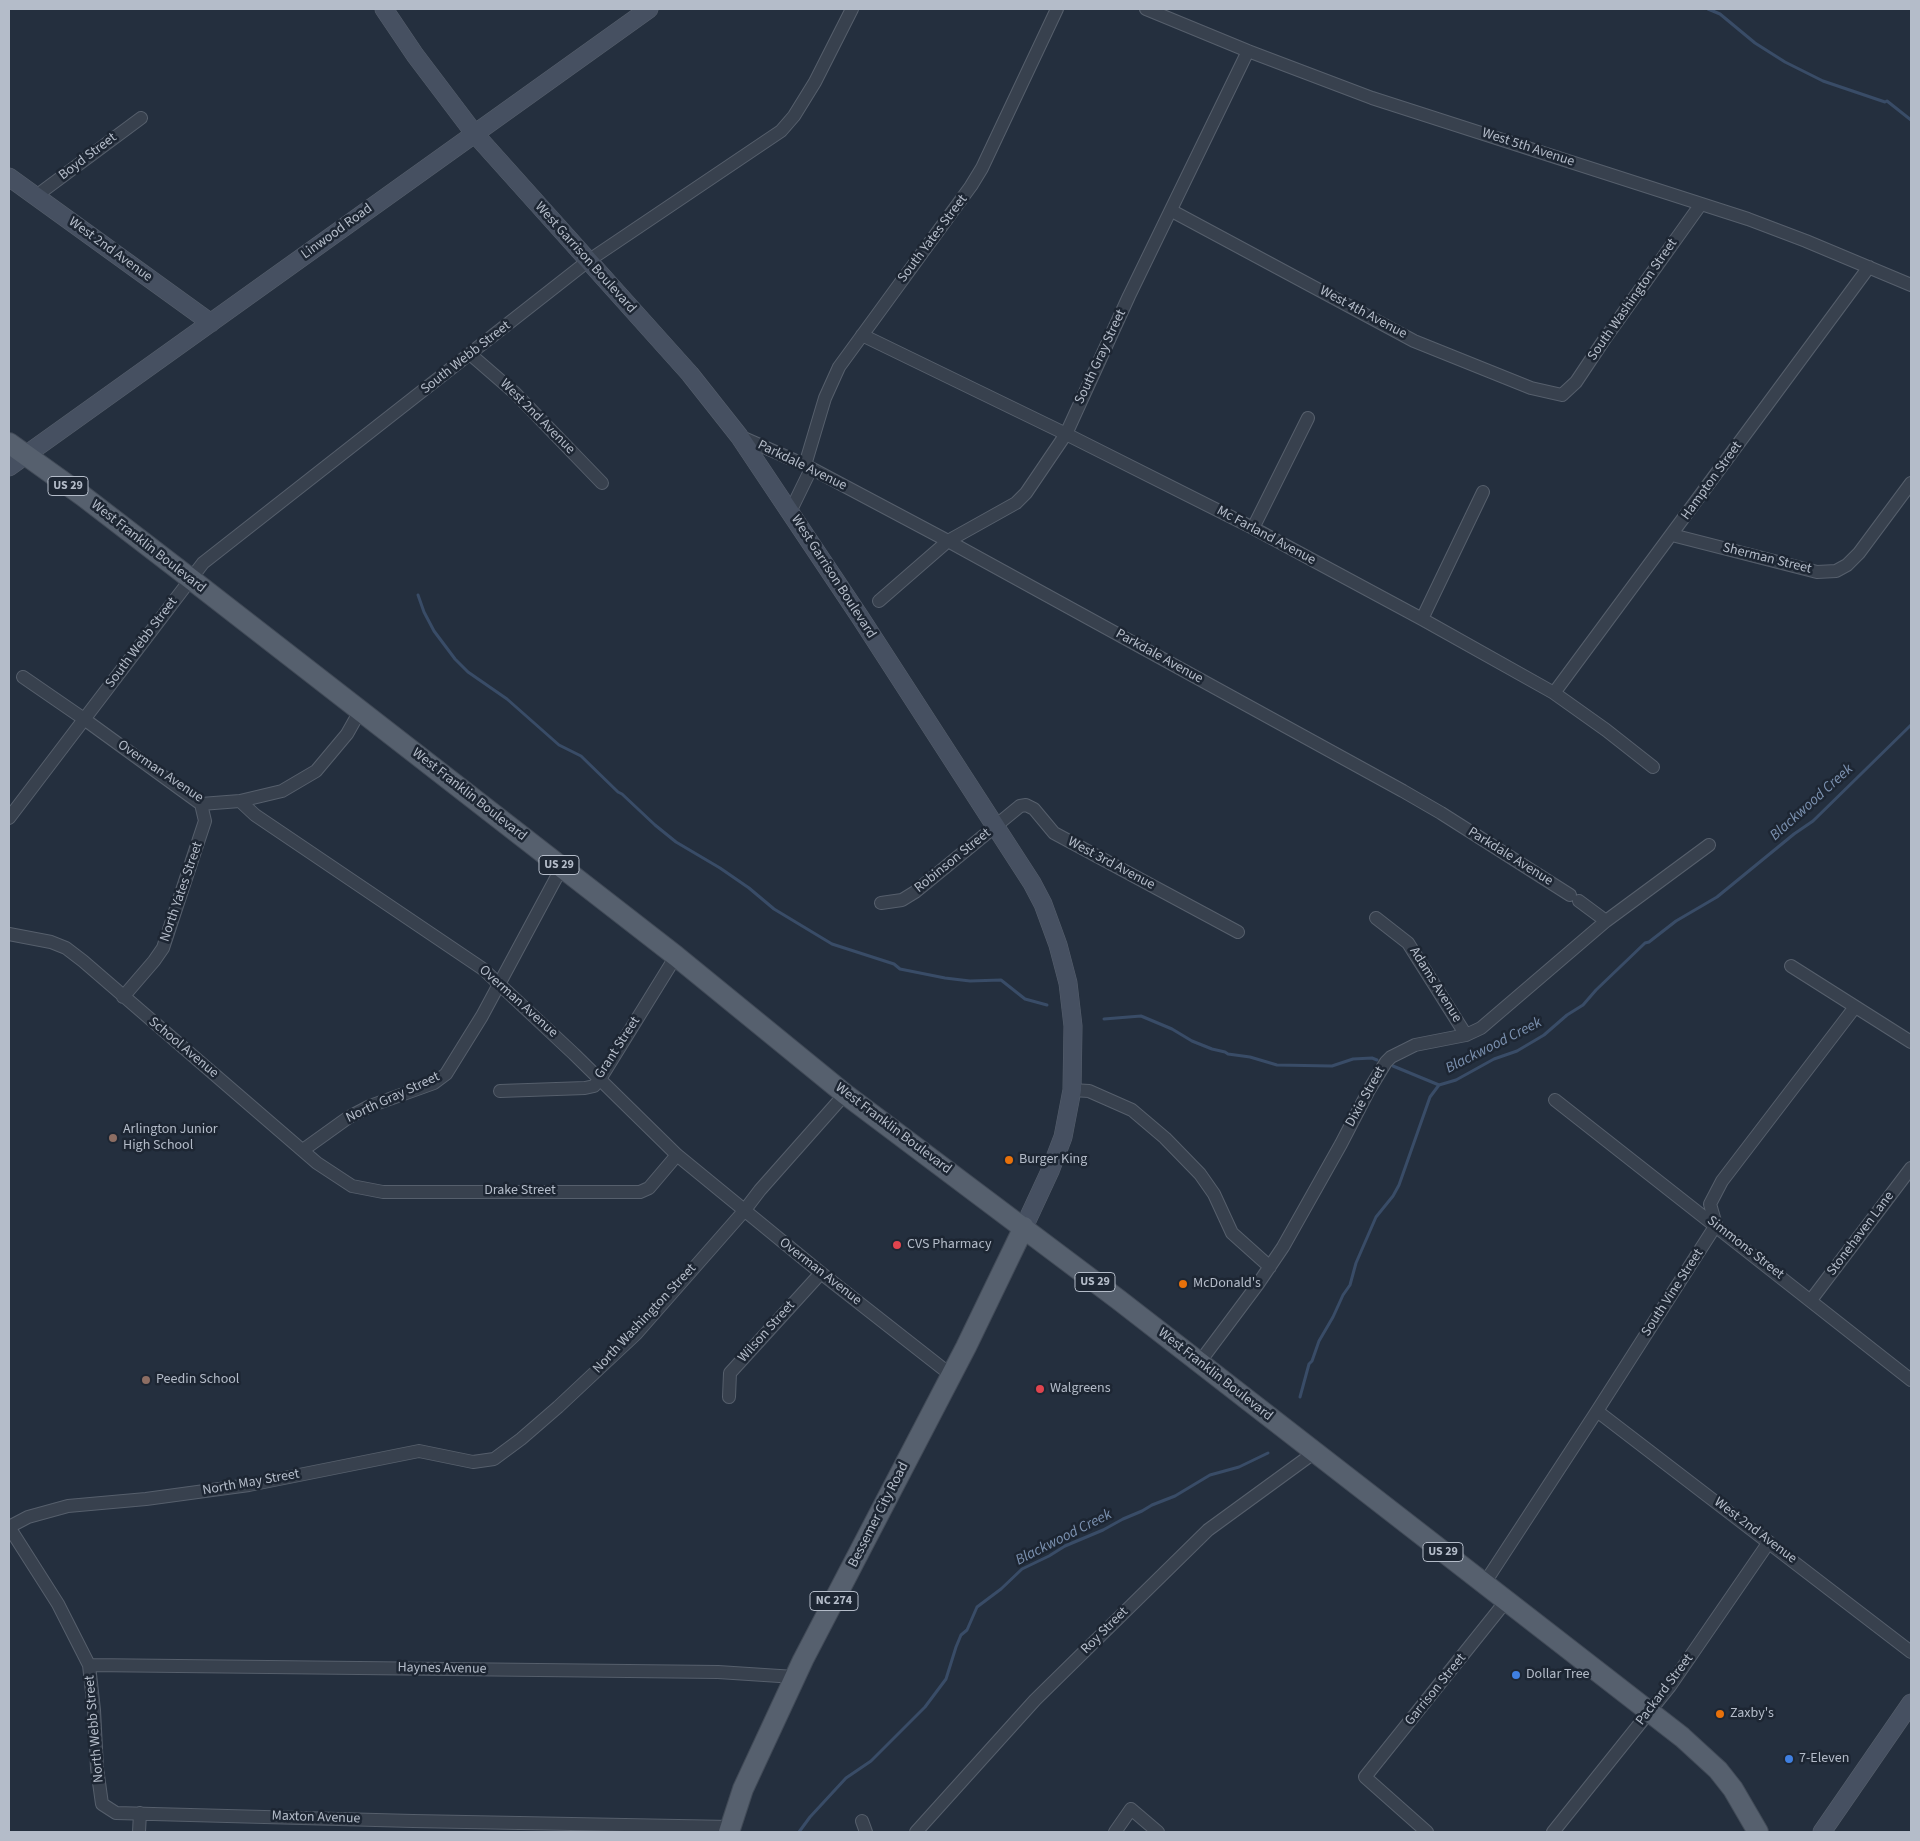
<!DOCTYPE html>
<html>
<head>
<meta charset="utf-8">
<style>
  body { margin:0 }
  #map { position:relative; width:1920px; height:1841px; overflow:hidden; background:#242f3e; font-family:"Source Sans 3",sans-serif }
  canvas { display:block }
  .frame { position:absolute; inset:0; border:10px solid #b4bcc9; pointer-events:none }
</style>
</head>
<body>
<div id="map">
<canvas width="1920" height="1841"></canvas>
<div class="frame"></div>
</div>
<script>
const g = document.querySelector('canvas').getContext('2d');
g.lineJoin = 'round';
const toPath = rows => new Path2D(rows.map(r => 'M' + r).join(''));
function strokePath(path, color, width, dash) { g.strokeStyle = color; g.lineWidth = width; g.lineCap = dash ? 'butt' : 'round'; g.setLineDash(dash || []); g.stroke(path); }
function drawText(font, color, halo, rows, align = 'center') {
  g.font = font + ' "Source Sans 3",sans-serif'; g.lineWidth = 5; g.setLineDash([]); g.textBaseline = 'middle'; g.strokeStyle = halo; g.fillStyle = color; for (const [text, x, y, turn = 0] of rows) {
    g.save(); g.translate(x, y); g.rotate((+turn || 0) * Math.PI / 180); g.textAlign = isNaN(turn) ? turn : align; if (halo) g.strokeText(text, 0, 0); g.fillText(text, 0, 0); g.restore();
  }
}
strokePath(toPath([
  [1708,9,1720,14,1755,43,1785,62,1823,81,1885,102,1887,101,1911,120],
  [418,595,424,612,434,631,455,659,468,672,507,699,559,745,581,756,618,792,622,794,655,825,676,842,720,868,749,888,774,909,832,944,894,964,900,969,945,978,970,981,1001,980,1025,999,1047,1005],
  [1104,1019,1141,1016,1172,1029,1192,1041,1212,1049,1225,1052,1228,1054,1250,1057,1277,1065,1332,1066,1353,1059,1372,1058,1377,1060],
  [1393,1066,1439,1085],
  [1300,1397,1309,1364,1312,1361,1319,1341,1333,1317,1343,1295,1350,1285,1356,1263,1376,1217,1393,1196,1399,1185,1430,1097,1439,1085,1456,1080,1494,1059,1517,1051,1544,1035,1567,1015,1583,1005,1596,990,1645,943,1649,942,1676,921,1717,897,1794,834,1813,821,1911,725],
  [799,1832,810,1817,846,1778,871,1761,925,1707,946,1679,956,1647,961,1635,967,1630,977,1607,1001,1589,1022,1569,1049,1556,1065,1546,1103,1530,1123,1519,1142,1511,1152,1505,1175,1496,1210,1475,1239,1467,1268,1453]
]), '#394c67', 3);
const street = toPath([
  [1146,9,1248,51,1372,98,1748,219,1806,241,1911,285],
  [36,196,141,118],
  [1172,211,1414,341,1531,388,1562,395,1576,382,1604,340,1701,204],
  [862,335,1066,434,1253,528,1422,619,1554,693,1606,730,1653,767],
  [470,354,515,393,602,483],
  [739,436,805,465,948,541,1403,791,1441,813,1570,895],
  [805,465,825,398,839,367,971,186,982,168,1057,9],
  [790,512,811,469],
  [1253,528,1308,418],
  [1672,535,1817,572,1836,571,1847,565,1859,553,1911,483],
  [879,601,948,541,1016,503,1026,493,1066,434,1129,296,1248,51],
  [1422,619,1483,492],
  [23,677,84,719,201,804,240,801,255,815,483,969,574,1054,677,1155,821,1273,951,1375],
  [1554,693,1869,267],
  [240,801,282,791,316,771,347,734,360,711],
  [9,818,203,563,588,261,781,131,794,116,815,82,852,9],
  [1579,901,1606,921],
  [881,903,902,900,915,892,1020,806,1026,805,1034,809,1054,833,1238,932],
  [1376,918,1408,943,1466,1035],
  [9,934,51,942,66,948,83,961,317,1163,352,1186,383,1192,640,1192,649,1188,677,1155],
  [1791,966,1911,1042],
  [123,997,154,961,163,948,205,821,201,804],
  [1072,1090,1089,1091,1132,1110,1165,1138,1200,1174,1214,1194,1232,1233,1270,1267],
  [500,1091,585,1088,594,1086,600,1079,676,956],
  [1555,1100,1911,1380],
  [303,1150,349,1117,370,1106,434,1083,446,1074,482,1016,562,867],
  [1811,1300,1911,1168],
  [1199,1363,1258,1284,1283,1247,1341,1144,1369,1090,1386,1062,1391,1057,1415,1045,1466,1035,1481,1028,1606,921,1709,845],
  [729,1397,730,1373,821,1273],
  [1597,1411,1911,1652],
  [9,1527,28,1517,68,1506,146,1499,249,1485,419,1451,473,1462,494,1459,521,1439,558,1407,636,1334,744,1211,760,1190,845,1094],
  [9,1527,58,1604,89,1665,94,1710,97,1768,102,1804,116,1813,413,1821,731,1827],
  [1484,1584,1597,1411,1716,1225,1710,1204,1722,1181,1855,1007],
  [89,1665,718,1672,795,1677],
  [862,1821,866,1832],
  [139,1832,140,1813],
  [916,1832,1035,1700,1208,1530,1315,1452],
  [1115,1832,1131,1809,1158,1832],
  [1427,1832,1365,1777,1506,1601],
  [1553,1832,1670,1686,1769,1542]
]);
const secondary = toPath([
  [384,9,415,55,474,133,690,374,739,436,860,617,1032,883,1043,904,1058,945,1068,983,1073,1026,1072,1090,1063,1137,1050,1171,1024,1227],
  [9,177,211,323],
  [9,467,649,9],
  [1822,1832,1911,1703]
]);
const primary = toPath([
  [9,443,83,496,178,569,676,956,845,1094,1119,1300,1682,1737,1718,1770,1733,1789,1758,1832],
  [729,1832,743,1789,803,1660,966,1347,1024,1227]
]);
strokePath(street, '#565f6c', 14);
strokePath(secondary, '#565f6c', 19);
strokePath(primary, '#414a57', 22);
strokePath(street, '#38414e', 12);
strokePath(secondary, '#465061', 18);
strokePath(primary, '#56606e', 20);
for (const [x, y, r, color] of [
  [113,1138,5,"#8d6e63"],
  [1009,1160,5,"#e8710a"],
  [897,1245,5,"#e0444e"],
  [1183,1284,5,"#e8710a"],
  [146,1380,5,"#8d6e63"],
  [1040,1389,5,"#e0444e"],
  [1516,1675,5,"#3f7fe0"],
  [1720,1714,5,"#e8710a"],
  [1789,1759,5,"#3f7fe0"]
]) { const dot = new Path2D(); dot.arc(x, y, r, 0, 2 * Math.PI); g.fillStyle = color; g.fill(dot); strokePath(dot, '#1d2633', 2); }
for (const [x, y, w] of [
  [68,486,40],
  [559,865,40],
  [1095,1282,40],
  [1443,1552,40],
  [834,1601,48]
]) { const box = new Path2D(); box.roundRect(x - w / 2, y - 9.5, w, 19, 4); g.fillStyle = '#1d2633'; g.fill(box); strokePath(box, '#b4bcc9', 1); }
drawText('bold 12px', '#b4bcc9', null, [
  ["US 29",68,486],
  ["US 29",559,865],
  ["US 29",1095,1282],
  ["US 29",1443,1552],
  ["NC 274",834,1601]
]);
drawText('14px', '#b4bcc9', '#1d2633', [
  ["West 5th Avenue",1528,148,18],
  ["Boyd Street",88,157,-37],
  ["Linwood Road",337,232,-36],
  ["South Yates Street",933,239,-53],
  ["West 2nd Avenue",110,250,36],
  ["West Garrison Boulevard",585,258,48],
  ["South Washington Street",1633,300,-55],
  ["West 4th Avenue",1363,313,28],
  ["South Gray Street",1101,357,-65],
  ["South Webb Street",466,358,-38],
  ["West 2nd Avenue",537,417,45],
  ["Parkdale Avenue",802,466,26],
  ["Hampton Street",1712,481,-54],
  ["Mc Farland Avenue",1266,536,28],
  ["West Franklin Boulevard",148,547,38],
  ["Sherman Street",1767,559,14],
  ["West Garrison Boulevard",833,577,57],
  ["South Webb Street",142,643,-53],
  ["Parkdale Avenue",1159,657,29],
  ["Overman Avenue",160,772,34],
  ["West Franklin Boulevard",469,795,38],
  ["Parkdale Avenue",1510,857,32],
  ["Robinson Street",953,861,-39],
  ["West 3rd Avenue",1111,864,28],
  ["North Yates Street",182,892,-71],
  ["Adams Avenue",1435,985,58],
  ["Overman Avenue",518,1002,42],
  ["School Avenue",183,1048,40],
  ["Grant Street",618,1048,-57],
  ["Dixie Street",1366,1097,-61],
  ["North Gray Street",393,1098,-25],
  ["West Franklin Boulevard",893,1129,37],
  ["Drake Street",520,1191],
  ["Stonehaven Lane",1861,1234,-53],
  ["Simmons Street",1745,1248,38],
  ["Overman Avenue",820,1272,38],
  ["South Vine Street",1673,1293,-57],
  ["North Washington Street",645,1319,-47],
  ["Wilson Street",767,1332,-48],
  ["West Franklin Boulevard",1215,1375,38],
  ["North May Street",251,1483,-10],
  ["Bessemer City Road",879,1515,-63],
  ["West 2nd Avenue",1755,1531,37],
  ["Roy Street",1105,1631,-45],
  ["Haynes Avenue",442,1669,1],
  ["Garrison Street",1436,1690,-51],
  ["Packard Street",1665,1690,-53],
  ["North Webb Street",95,1729,-95],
  ["Maxton Avenue",316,1818,2]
]);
drawText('14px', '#b4bcc9', '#1d2633', [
  ["Arlington Junior",123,1130],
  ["High School",123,1146],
  ["Burger King",1019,1160],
  ["CVS Pharmacy",907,1245],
  ["McDonald's",1193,1284],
  ["Peedin School",156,1380],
  ["Walgreens",1050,1389],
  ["Dollar Tree",1526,1675],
  ["Zaxby's",1730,1714],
  ["7-Eleven",1799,1759]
], 'left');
drawText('italic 15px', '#7c92b1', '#1d2633', [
  ["Blackwood Creek",1812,803,-42],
  ["Blackwood Creek",1494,1046,-27],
  ["Blackwood Creek",1064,1538,-27]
]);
</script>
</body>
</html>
